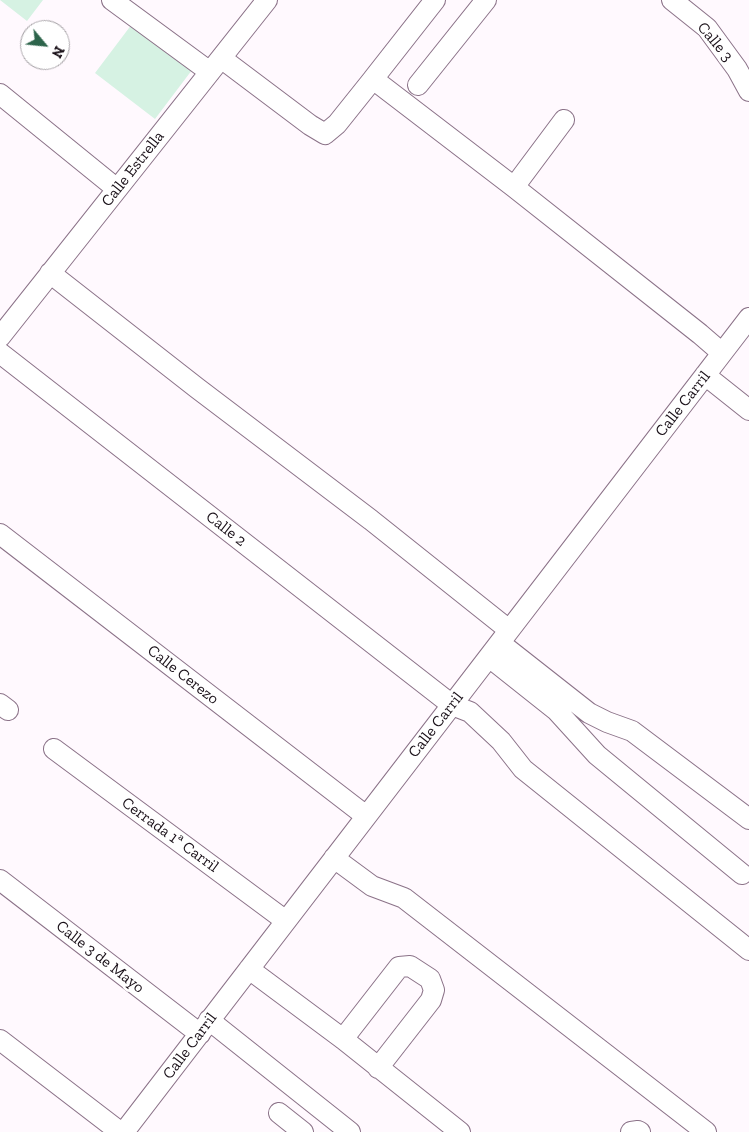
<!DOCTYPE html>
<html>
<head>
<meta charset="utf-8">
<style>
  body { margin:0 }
  #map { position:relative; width:749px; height:1132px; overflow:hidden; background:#fff9fe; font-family:"Zilla Slab",serif }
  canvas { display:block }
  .north { position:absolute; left:20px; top:20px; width:50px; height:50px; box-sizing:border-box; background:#fff; border:1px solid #a39fa3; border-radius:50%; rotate:118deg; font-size:14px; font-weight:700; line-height:20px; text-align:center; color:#191018 }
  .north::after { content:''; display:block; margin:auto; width:18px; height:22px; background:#2d644b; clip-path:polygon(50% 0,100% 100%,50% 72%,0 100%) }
</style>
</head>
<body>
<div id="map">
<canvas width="749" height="1132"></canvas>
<div class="north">N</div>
</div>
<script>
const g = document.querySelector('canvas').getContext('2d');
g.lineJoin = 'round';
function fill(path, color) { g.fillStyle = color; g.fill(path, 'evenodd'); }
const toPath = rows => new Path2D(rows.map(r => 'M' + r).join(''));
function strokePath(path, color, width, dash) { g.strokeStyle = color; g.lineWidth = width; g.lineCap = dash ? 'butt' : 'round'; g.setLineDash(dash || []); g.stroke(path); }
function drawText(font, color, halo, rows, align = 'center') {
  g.font = font + ' "Zilla Slab",serif'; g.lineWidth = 5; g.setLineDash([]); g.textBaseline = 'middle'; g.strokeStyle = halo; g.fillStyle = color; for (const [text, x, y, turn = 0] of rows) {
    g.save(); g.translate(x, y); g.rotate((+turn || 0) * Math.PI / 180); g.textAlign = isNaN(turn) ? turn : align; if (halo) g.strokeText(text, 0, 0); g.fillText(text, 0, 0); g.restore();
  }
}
fill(toPath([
  [0,0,43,0,27,21],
  [132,24,192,70,155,119,95,73]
]), '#d6f2e3');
const street = toPath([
  [112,0,210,72],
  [672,0,707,28,737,69,749,91],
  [221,58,310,125,325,134,337,124,373,79,514,187,700,334,722,353],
  [373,79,435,0],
  [418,85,486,0],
  [0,94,117,189],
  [514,187,564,120],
  [50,273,197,388,371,520,509,630],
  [0,337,267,0],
  [0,353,452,705,470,712,501,741,523,769,749,950],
  [705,375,749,410],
  [0,534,366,816],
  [500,643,589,713,607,722,632,731,749,819],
  [489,657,557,711,597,755,742,874],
  [0,704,8,710],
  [54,749,286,921],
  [334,858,372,886,404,898,706,1132],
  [0,880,200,1034],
  [249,969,343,1039,460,1132],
  [209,1020,350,1132],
  [343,1039,399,967,410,966,430,979,434,990,431,1000,378,1068],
  [0,1040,120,1132],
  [279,1113,303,1132],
  [124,1132,749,318],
  [631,1132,638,1131,640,1132]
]);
strokePath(street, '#8b7288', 22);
strokePath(street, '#fff', 20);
drawText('16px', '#191018', '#fff', [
  ["Calle 3",715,42,50],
  ["Calle Estrella",133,169,-52],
  ["Calle Carril",683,404,-52],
  ["Calle 2",226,529,38],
  ["Calle Cerezo",183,675,38],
  ["Calle Carril",436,725,-52],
  ["Cerrada 1ª Carril",170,835,36],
  ["Calle 3 de Mayo",100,957,38],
  ["Calle Carril",190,1046,-53]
]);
</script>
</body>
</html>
